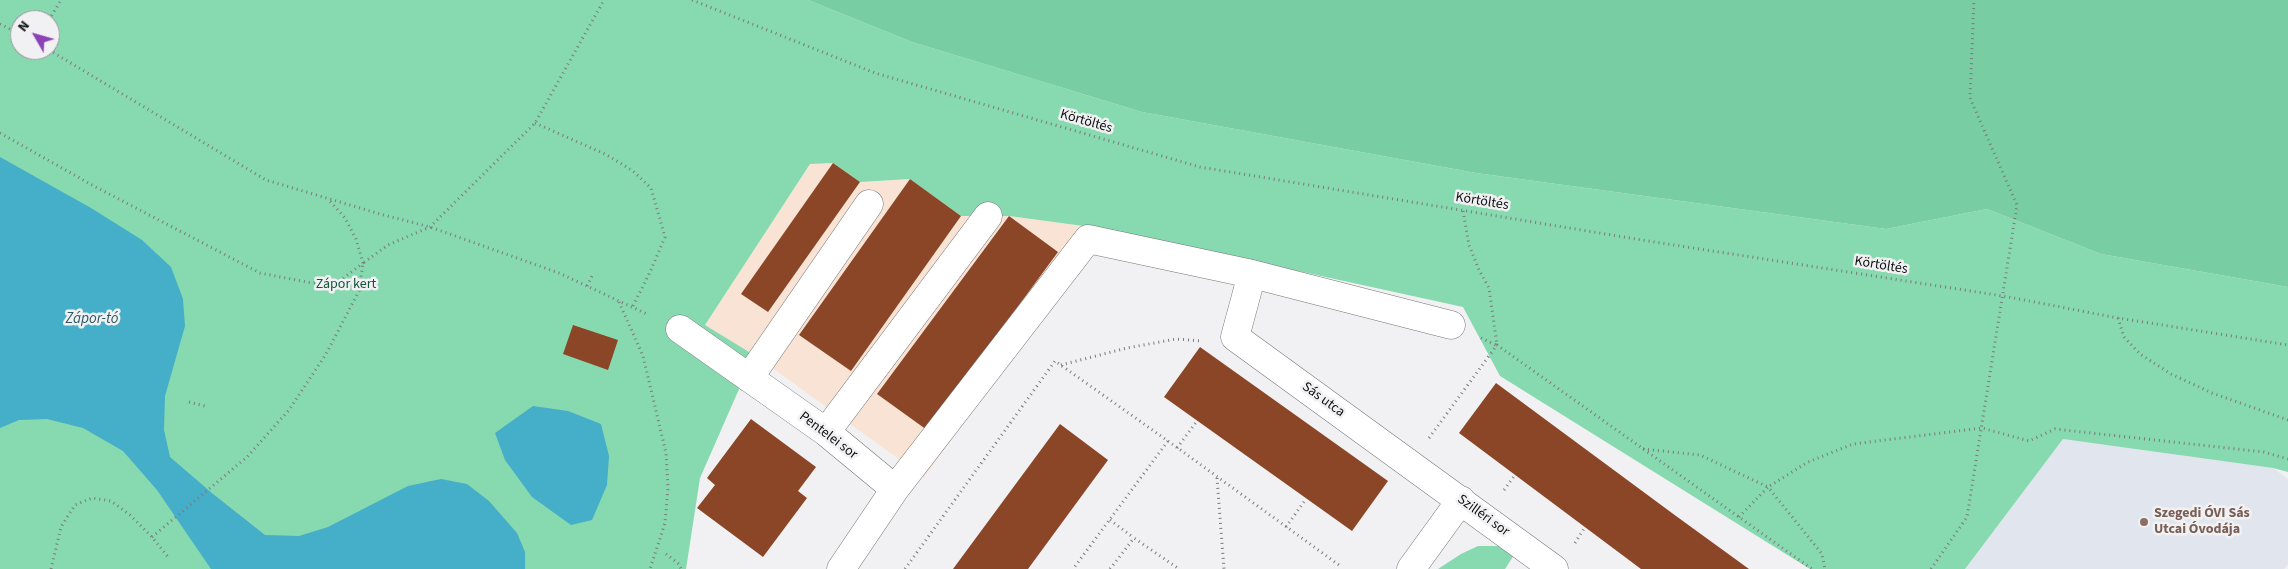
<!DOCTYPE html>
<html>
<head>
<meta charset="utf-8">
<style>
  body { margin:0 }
  #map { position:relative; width:2288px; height:569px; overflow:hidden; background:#f1f1f3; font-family:"Source Sans 3",sans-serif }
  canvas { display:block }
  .north { position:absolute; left:10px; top:10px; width:50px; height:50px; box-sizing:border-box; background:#f1f1f3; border:1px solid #979799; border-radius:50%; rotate:308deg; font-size:14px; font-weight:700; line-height:20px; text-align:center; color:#101111 }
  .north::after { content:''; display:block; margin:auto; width:18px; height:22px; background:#8d43b6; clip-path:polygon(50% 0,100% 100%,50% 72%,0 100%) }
</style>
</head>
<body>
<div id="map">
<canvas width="2288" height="569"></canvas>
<div class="north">N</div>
</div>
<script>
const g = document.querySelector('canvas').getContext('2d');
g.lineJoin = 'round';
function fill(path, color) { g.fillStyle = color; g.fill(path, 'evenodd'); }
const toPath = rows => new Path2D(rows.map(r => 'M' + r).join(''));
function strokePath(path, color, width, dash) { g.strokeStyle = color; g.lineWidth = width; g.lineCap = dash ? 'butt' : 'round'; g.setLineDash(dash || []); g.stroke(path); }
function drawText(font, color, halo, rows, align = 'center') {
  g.font = font + ' "Source Sans 3",sans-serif'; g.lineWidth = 5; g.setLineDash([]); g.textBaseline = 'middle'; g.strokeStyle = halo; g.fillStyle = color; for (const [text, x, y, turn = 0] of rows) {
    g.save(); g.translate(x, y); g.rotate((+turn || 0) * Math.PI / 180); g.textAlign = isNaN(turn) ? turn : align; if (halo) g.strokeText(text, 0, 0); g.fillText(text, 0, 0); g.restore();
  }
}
fill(toPath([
  [833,163,860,182,910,179,961,216,1009,216,1106,229,924,477,754,355,705,325,810,164]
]), '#f8e3d5');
fill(toPath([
  [2063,439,2273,468,2288,479,2288,564,2284,569,1965,569]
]), '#e1e5ed');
fill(toPath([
  [0,0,808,0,912,42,1142,112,1476,173,1886,229,1987,209,2101,254,2288,287,2288,472,2273,468,2063,439,1965,569,1810,569,1500,376,1463,307,1106,229,1009,216,961,216,910,179,860,182,833,163,810,164,705,325,754,355,700,478,686,569,0,569],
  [20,20,50,20,50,50,20,50],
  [1478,546,1501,546,1514,555,1505,569,1438,569,1461,554]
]), '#87d9af');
fill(toPath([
  [808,0,2288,0,2288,287,2101,254,1987,209,1886,229,1476,173,1142,112,912,42]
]), '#79cda3');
fill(toPath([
  [0,157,91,208,142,240,171,267,183,299,185,326,165,396,164,430,170,457,213,494,265,535,299,536,328,527,408,486,441,479,467,484,489,501,517,533,525,552,525,569,211,569,157,490,123,451,83,428,47,419,19,420,0,428],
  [533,406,568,411,601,424,609,456,607,485,592,520,571,525,532,497,505,460,495,433]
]), '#45aec9');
fill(toPath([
  [833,163,860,182,768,312,741,294],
  [910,179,961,216,851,371,799,335],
  [1009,216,1058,252,927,430,877,394],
  [573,325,618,340,608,370,563,354],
  [1200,347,1388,481,1352,531,1164,397],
  [1496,383,1676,516,1749,569,1641,569,1459,433],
  [751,419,816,467,798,491,807,498,763,557,697,508,715,485,707,478],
  [1060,424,1108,460,1028,569,953,569]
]), '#8b4627');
const minor = toPath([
  [1252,274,1235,337,1554,569],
  [680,329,826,432,895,489,841,569],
  [749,378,869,204],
  [826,432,988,216],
  [895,489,1088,239,1252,274,1451,325],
  [1411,569,1461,500]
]);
strokePath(minor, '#757677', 29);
strokePath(toPath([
  [692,0,875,73,1200,167,1648,241,2003,296,2118,318,2288,345],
  [49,20,61,0],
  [0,24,20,34],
  [49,50,266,180,380,214,430,227,559,273,649,315],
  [535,123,607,155,633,171,651,188,665,237,651,270,632,308],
  [0,133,92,185,260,273,312,283,341,280,363,263,356,239,345,218,328,199],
  [1463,211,1469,245,1479,270,1489,288,1497,345],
  [587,286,592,276],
  [619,302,643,356,666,453,668,488,665,523,650,569],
  [2118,318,2124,337,2140,354,2171,374,2212,393,2288,420],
  [1481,338,1496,345],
  [1061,365,1127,348,1176,339,1202,341],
  [189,402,208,407],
  [1429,438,1497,345,1812,569],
  [1168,441,1339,565],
  [1177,448,1197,421],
  [1643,449,1700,455,1768,487,1808,462,1853,444,1982,428,2029,441,2055,429,2264,452,2288,459],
  [1217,478,1224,569],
  [1504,490,1515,475],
  [1739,517,1768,487,1822,554,1825,569],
  [1110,520,1134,538],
  [1286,527,1306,499],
  [152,537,247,457,289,410,326,354,359,291,363,263,388,245,430,227,535,123,604,0],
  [1575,543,1585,527],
  [666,554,679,564,681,569],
  [51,569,61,527,75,505,92,498,111,501,130,515,152,537,168,557],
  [905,569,1055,361,1168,441,1073,569],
  [1110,569,1134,538,1179,569],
  [1931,569,1967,517,2017,205,1970,98,1974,0]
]), '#7a7b7c', 3, [1, 4]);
strokePath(minor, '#fff', 28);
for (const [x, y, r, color] of [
  [2144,522,5,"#8d6e63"]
]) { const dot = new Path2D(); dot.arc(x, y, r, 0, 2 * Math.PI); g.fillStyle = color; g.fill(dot); strokePath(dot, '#f1f1f3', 2); }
drawText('14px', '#101111', '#f1f1f3', [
  ["Körtöltés",1086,122,16],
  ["Körtöltés",1482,202,9],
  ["Körtöltés",1881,266,9],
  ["Sás utca",1323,400,36],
  ["Pentelei sor",828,436,37],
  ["Szilléri sor",1483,516,36]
]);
drawText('14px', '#135539', '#f1f1f3', [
  ["Zápor kert",346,285]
]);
drawText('bold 14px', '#785e54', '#f1f1f3', [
  ["Szegedi ÓVI Sás",2154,514],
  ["Utcai Óvodája",2154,530]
], 'left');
drawText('italic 15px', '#2c5965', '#f1f1f3', [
  ["Zápor-tó",92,320]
]);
</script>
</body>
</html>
